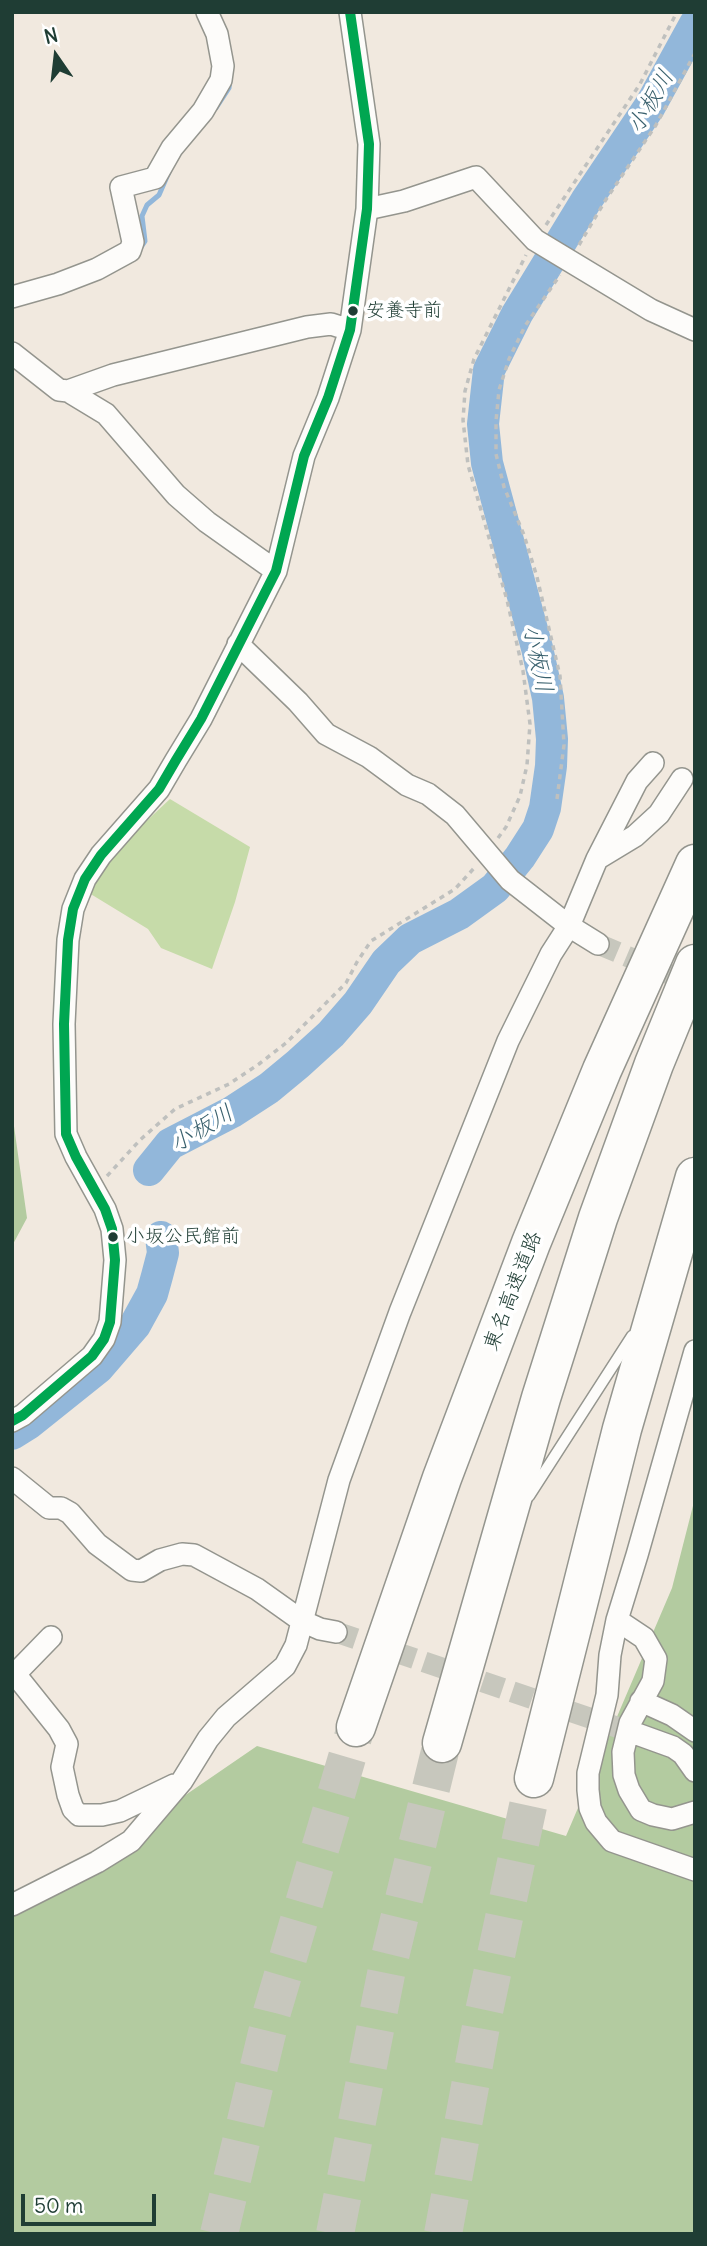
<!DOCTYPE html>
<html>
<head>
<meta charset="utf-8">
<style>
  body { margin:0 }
  #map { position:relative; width:707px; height:2246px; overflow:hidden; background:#f1e9df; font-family:Delius,sans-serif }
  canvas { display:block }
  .frame { position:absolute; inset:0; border:14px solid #1f3d34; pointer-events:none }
  .north { position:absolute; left:21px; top:21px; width:70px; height:70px; -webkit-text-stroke:5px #fff; paint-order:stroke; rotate:346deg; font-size:19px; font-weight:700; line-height:28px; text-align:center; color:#1f3d34 }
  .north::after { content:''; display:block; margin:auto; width:24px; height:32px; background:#1f3d34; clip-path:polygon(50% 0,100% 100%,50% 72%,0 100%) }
  .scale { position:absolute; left:21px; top:2194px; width:135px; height:32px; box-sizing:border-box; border:4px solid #1f3d34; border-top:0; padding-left:9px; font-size:21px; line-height:24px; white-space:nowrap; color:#1f3d34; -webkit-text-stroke:5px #fff; paint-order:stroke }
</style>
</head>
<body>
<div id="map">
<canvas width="707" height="2246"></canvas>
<div class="frame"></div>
<div class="north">N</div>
<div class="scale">50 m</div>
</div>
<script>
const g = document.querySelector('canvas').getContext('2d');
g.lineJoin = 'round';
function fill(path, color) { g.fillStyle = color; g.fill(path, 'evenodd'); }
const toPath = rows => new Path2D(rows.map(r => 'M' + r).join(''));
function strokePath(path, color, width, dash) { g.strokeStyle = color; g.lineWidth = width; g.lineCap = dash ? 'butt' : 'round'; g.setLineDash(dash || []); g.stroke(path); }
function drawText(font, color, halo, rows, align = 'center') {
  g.font = font + ' Delius,"Klee One",sans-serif'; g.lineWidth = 7; g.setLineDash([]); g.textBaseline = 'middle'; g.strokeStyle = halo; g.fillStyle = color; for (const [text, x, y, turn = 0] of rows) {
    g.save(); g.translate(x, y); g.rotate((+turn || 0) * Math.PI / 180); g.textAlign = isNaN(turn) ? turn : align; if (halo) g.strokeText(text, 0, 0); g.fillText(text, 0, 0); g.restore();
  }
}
fill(toPath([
  [170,799,250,847,235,902,212,969,161,948,148,929,89,893,110,855]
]), '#c6dba9');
fill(toPath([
  [12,1112,27,1218,12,1246],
  [695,1498,695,2234,12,2234,12,1914,257,1746,566,1836,672,1588]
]), '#b3cba0');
strokePath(toPath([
  [216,108,229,88,230,80],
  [139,250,145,241,142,216,147,205,159,195,169,172]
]), '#92b7da', 5);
strokePath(toPath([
  [149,1170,170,1144,232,1112,269,1088,298,1064,331,1034,358,1003,386,962,410,939,459,914,495,888,520,857,538,829,545,808,551,766,552,739,548,698,537,648,487,463,483,424,489,370,517,314,586,201,650,106,695,24],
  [12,1434,28,1424,98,1368,135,1325,152,1294,157,1276,163,1253,161,1237]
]), '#92b7da', 32);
strokePath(toPath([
  [598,944,695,985],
  [336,1632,637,1734]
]), '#c7c7bd', 21, [21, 10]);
strokePath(toPath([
  [219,2234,272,2012,356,1727],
  [335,2234,387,1969,442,1743],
  [443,2234,482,2021,534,1778]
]), '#c7c7bd', 38, [38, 19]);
const service = toPath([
  [529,1496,632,1336]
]);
const minor = toPath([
  [367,209,404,201,476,177,535,240,651,310,695,330],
  [12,297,58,284,97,269,130,251,133,242,121,187,155,178,172,148,203,111,221,80,223,66,217,34,207,12],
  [12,353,59,390,68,391,113,375,307,327,331,324,350,330],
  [68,391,106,414,176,495,207,522,276,571],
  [597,859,635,836,659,814,682,779],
  [598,944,569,926,597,859,637,781,653,763],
  [695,1351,637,1555,617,1620,610,1655,607,1695,588,1773,588,1790,590,1808,596,1822,612,1841,695,1870],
  [12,1421,23,1415,92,1356,104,1339,110,1322,115,1260,112,1229,105,1209,76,1157,66,1134,64,1024,68,940,73,909,85,879,101,855,159,789,176,760,201,719,276,571,304,456,328,398,350,330,367,209,369,144,350,12],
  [12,1478,49,1508,61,1508,70,1513,97,1544,132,1570,141,1571,160,1560,182,1554,194,1555,257,1589,302,1621,320,1629,336,1632],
  [617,1620,644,1638,656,1659,653,1681,630,1723,623,1752,624,1775,629,1790,641,1810,653,1815,672,1819,695,1812],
  [51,1637,15,1674,59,1729,67,1744,62,1767,68,1795,73,1809,79,1815,102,1815,120,1811,174,1785],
  [641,1701,672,1715,695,1731],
  [637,1734,673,1747,683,1754,695,1771],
  [12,1905,97,1862,131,1841,182,1781,208,1739,226,1717,285,1666,296,1645,339,1480,400,1312,508,1041,551,954,569,926,510,880,455,815,428,794,407,785,369,757,326,734,298,702,238,644]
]);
const motorway = toPath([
  [356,1727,442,1478,531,1243,602,1070,695,864],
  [442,1743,541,1398,598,1218,654,1064,695,964],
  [534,1778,622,1429,695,1177]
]);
strokePath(service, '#94958e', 13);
strokePath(minor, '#94958e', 24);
strokePath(motorway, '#94958e', 41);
strokePath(toPath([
  [546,225,640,84,677,12],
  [579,245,605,201,656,125,695,53],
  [557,799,564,745,560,676,537,577,524,535,504,487,496,454,496,421,499,390,509,359,525,326,560,275],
  [498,838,506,827,520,796,527,765,530,724,523,671,507,600,468,465,463,420,465,391,474,359,526,255],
  [107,1176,140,1140,175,1109,229,1084,259,1064,286,1043,346,983,357,962,371,941,455,889,476,866]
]), '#bfc0be', 3.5, [5, 5]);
strokePath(service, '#fdfcfa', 10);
strokePath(minor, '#fdfcfa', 21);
strokePath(motorway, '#fdfcfa', 38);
strokePath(toPath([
  [12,1421,23,1415,92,1356,104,1339,110,1322,115,1260,112,1229,105,1209,76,1157,66,1134,64,1024,68,940,73,909,85,879,101,855,159,789,176,760,201,719,276,571,304,456,328,398,350,330,367,209,369,144,350,12]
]), '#00a651', 10);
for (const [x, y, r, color] of [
  [353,311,6,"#1f3d34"],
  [113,1237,6,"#1f3d34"]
]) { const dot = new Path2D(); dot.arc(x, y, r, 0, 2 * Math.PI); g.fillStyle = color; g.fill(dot); strokePath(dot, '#fff', 2.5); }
drawText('19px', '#1f3d34', '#fff', [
  ["安養寺前",366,311],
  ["小坂公民館前",126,1237]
], 'left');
drawText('21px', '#1f3d34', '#fff', [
  ["東名高速道路",513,1291,-69]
]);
drawText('italic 23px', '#39606d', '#fff', [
  ["小板川",651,102,-60],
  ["小板川",537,659,78],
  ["小板川",202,1129,-31]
]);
</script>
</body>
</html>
